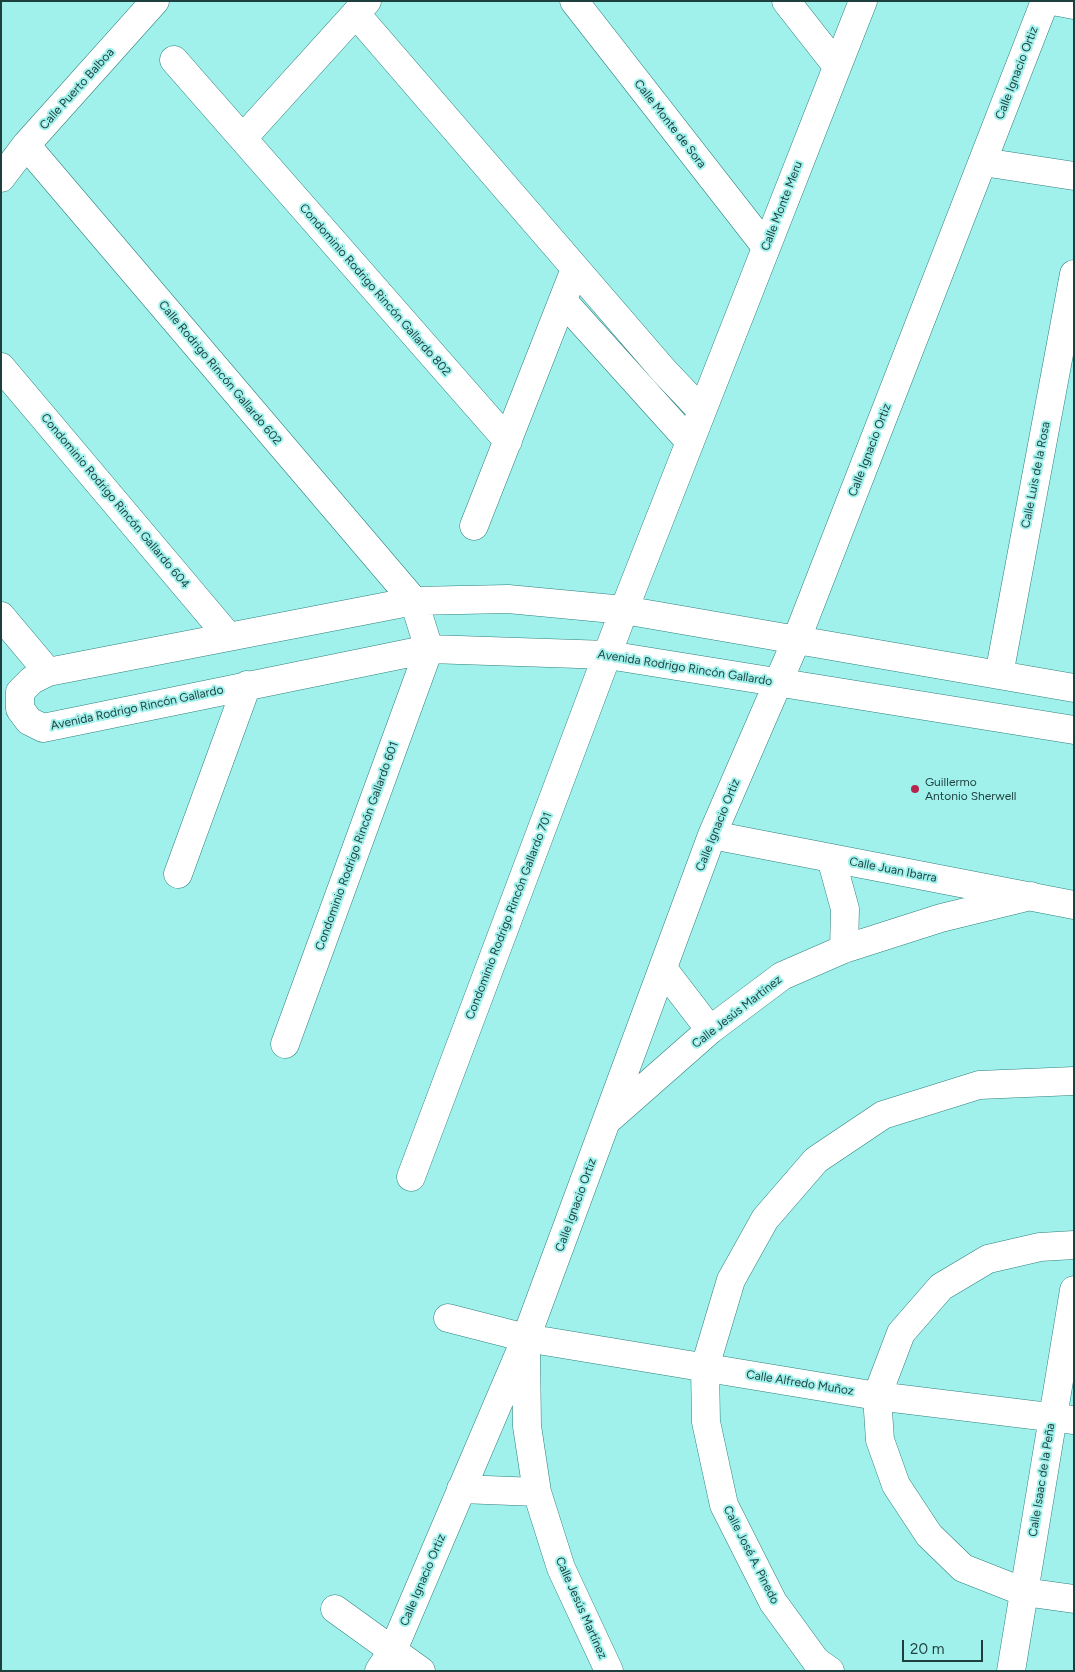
<!DOCTYPE html>
<html>
<head>
<meta charset="utf-8">
<style>
  body { margin:0 }
  #map { position:relative; width:1075px; height:1672px; overflow:hidden; background:#a0f1ec; font-family:Figtree,sans-serif }
  canvas { display:block }
  .frame { position:absolute; inset:0; border:2px solid #1d3f3d; pointer-events:none }
  .scale { position:absolute; left:902px; top:1640px; width:81px; height:22px; box-sizing:border-box; border:2px solid #1d3f3d; border-top:0; padding-left:6px; font-size:15px; line-height:18px; white-space:nowrap; color:#1d3f3d; -webkit-text-stroke:4px #a0f1ec; paint-order:stroke }
</style>
</head>
<body>
<div id="map">
<canvas width="1075" height="1672"></canvas>
<div class="frame"></div>
<div class="scale">20 m</div>
</div>
<script>
const g = document.querySelector('canvas').getContext('2d');
g.lineJoin = 'round';
const toPath = rows => new Path2D(rows.map(r => 'M' + r).join(''));
function strokePath(path, color, width, dash) { g.strokeStyle = color; g.lineWidth = width; g.lineCap = dash ? 'butt' : 'round'; g.setLineDash(dash || []); g.stroke(path); }
function drawText(font, color, halo, rows, align = 'center') {
  g.font = font + ' Figtree,sans-serif'; g.lineWidth = 4; g.setLineDash([]); g.textBaseline = 'middle'; g.strokeStyle = halo; g.fillStyle = color; for (const [text, x, y, turn = 0] of rows) {
    g.save(); g.translate(x, y); g.rotate((+turn || 0) * Math.PI / 180); g.textAlign = isNaN(turn) ? turn : align; if (halo) g.strokeText(text, 0, 0); g.fillText(text, 0, 0); g.restore();
  }
}
const minor = toPath([
  [574,1,766,247],
  [786,1,837,66],
  [1053,1,1074,5],
  [356,14,664,371,702,411],
  [174,60,508,441],
  [243,138,367,1],
  [26,145,414,601,429,649,285,1044],
  [983,162,1074,176],
  [1,178,26,145,155,1],
  [563,301,690,442],
  [1,367,228,636],
  [474,526,575,269],
  [1,616,48,672],
  [999,675,1074,274],
  [1074,688,624,610,508,599,414,601,48,672,32,680,20,692,20,709,29,721,43,728,429,649,608,655,1074,730],
  [712,835,1074,905],
  [831,858,845,909,844,949],
  [178,874,247,685],
  [664,970,710,1030],
  [610,1118,710,1030,782,976,844,949,941,918,1031,896],
  [411,1177,624,610,863,1],
  [1074,1245,1040,1247,988,1259,941,1287,901,1333,877,1396,880,1440,896,1485,929,1535,963,1568,1024,1592,1074,1599],
  [448,1318,526,1338,877,1396,1074,1420],
  [526,1350,527,1426,537,1492,561,1568,609,1671],
  [461,1489,537,1492],
  [335,1609,421,1671],
  [379,1671,393,1650,526,1338,712,835,796,641,1045,1],
  [830,1671,816,1661,773,1602,724,1505,706,1422,705,1367,731,1280,765,1219,816,1160,883,1115,979,1085,1074,1081],
  [1011,1671,1074,1290]
]);
strokePath(minor, '#2d807d', 29);
strokePath(minor, '#fff', 28);
for (const [x, y, r, color] of [
  [915,789,5,"#b5244c"]
]) { const dot = new Path2D(); dot.arc(x, y, r, 0, 2 * Math.PI); g.fillStyle = color; g.fill(dot); strokePath(dot, '#a0f1ec', 2); }
drawText('12px', '#1d3f3d', '#a0f1ec', [
  ["Calle Ignacio Ortiz",1017,73,-69],
  ["Calle Puerto Balboa",77,89,-48],
  ["Calle Monte de Sora",670,124,52],
  ["Calle Monte Meru",782,206,-69],
  ["Condominio Rodrigo Rincón Gallardo 802",375,290,49],
  ["Calle Rodrigo Rincón Gallardo 602",220,373,50],
  ["Calle Ignacio Ortiz",870,450,-69],
  ["Calle Luis de la Rosa",1036,475,-79],
  ["Condominio Rodrigo Rincón Gallardo 604",115,501,50],
  ["Avenida Rodrigo Rincón Gallardo",685,668,9],
  ["Avenida Rodrigo Rincón Gallardo",137,708,-12],
  ["Calle Ignacio Ortiz",718,825,-68],
  ["Condominio Rodrigo Rincón Gallardo 601",357,846,-70],
  ["Calle Juan Ibarra",893,870,11],
  ["Condominio Rodrigo Rincón Gallardo 701",509,916,-69],
  ["Calle Jesús Martínez",737,1012,-38],
  ["Calle Ignacio Ortiz",576,1205,-70],
  ["Calle Alfredo Muñoz",800,1383,9],
  ["Calle Isaac de la Peña",1042,1480,-81],
  ["Calle José A. Pinedo",751,1555,63],
  ["Calle Ignacio Ortiz",423,1580,-67],
  ["Calle Jesús Martínez",581,1608,66]
]);
drawText('12px', '#1d3f3d', '#a0f1ec', [
  ["Guillermo",925,782],
  ["Antonio Sherwell",925,796]
], 'left');
</script>
</body>
</html>
